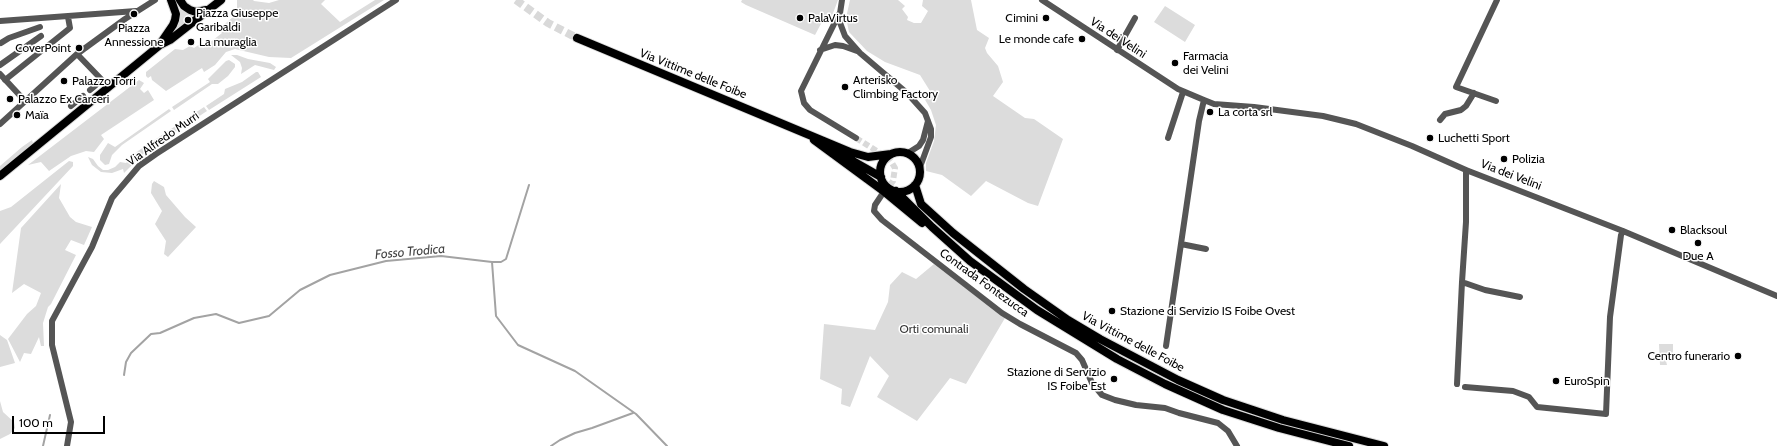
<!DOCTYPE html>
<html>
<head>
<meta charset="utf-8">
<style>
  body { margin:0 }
  #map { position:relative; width:1777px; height:446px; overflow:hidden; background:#fff; font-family:Cabin,sans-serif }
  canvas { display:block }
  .scale { position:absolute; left:12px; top:416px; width:93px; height:18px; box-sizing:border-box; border:2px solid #000; border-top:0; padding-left:5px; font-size:12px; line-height:14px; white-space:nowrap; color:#000; -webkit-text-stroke:3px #fff; paint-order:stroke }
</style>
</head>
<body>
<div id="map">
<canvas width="1777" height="446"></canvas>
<div class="scale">100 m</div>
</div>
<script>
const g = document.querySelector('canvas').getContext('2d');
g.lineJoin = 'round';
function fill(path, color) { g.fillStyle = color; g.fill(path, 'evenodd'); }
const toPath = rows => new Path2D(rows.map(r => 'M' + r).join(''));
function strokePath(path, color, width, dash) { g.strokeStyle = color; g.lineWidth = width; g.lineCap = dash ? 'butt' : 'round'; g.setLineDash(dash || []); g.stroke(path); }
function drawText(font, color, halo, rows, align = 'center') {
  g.font = font + ' Cabin,sans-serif'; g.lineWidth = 3; g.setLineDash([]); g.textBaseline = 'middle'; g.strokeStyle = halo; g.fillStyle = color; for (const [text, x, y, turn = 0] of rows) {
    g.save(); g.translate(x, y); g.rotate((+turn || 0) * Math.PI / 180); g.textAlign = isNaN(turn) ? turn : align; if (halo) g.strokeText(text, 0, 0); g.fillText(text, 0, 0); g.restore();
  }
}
fill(toPath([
  [237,0,253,0,254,1,269,3,279,0,325,0,321,4,340,22,375,0,384,0,291,58,269,57,235,49,226,52,215,65,204,72,202,68,166,91,152,80,151,76,148,78,146,76,146,72,175,49,183,50,190,46,194,48,200,44,203,48,222,33,219,29,233,17,237,9],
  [742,0,838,0,832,16,823,20,815,35,746,5,741,2],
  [850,0,898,0,905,6,902,9,908,17,907,20,914,23,921,23,928,11,922,6,923,0,971,0,977,30,989,38,985,48,987,53,998,66,1003,82,993,96,1025,118,1034,119,1063,139,1038,206,1028,203,986,181,971,196,942,175,926,171,926,163,934,141,936,125,931,110,924,98,930,91,920,75,885,62,867,51,849,32,846,18],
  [1165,6,1195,25,1185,42,1154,22],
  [182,9,199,14,188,21,177,30,178,10],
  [231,55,237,55,248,59,270,63,276,67,274,70,255,65,241,74,242,68,240,62],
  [229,60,235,64,235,67,228,76,218,84,212,84,174,110,172,107,210,82,208,79,226,61],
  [256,72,258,72,261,77,209,110,206,106,224,94,225,89,242,82],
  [139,80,144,83,140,89,144,93,148,90,154,100,101,135,104,139,94,152,86,151,71,156,49,171,41,162,28,165],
  [204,107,207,111,145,152,124,173,123,169,112,173,101,172,92,165,88,157,93,159,98,166,103,170,108,170,115,167,120,162,126,163,138,151],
  [169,109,171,111,122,145,112,155,109,164,105,165,100,160,100,155,108,143,115,147],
  [32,140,33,143,0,171,0,166,22,147],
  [69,161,73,162,73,166,0,244,0,211,11,207],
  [154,181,164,187,166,195,185,217,196,227,168,257,164,254,166,241,155,224,162,211,151,193,152,184],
  [61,184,59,198,70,217,76,222,92,227,84,245,71,240,65,250,76,255,51,304,48,307,43,323,44,346,41,346,39,337,31,354,24,353,20,362,8,339,27,314,36,306,41,293,24,284,12,293,21,228],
  [934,264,1005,318,966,384,950,378,917,421,877,397,889,376,870,356,850,407,841,404,842,389,820,379,824,324,875,330,888,302,890,285,902,272,916,279],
  [0,335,7,340,15,363,0,367],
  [1659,344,1673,344,1673,357,1672,360,1666,361,1667,365,1660,365],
  [0,401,3,412,14,422,15,428,10,434,0,439]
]), '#dcdcdc');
strokePath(toPath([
  [492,262,501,262,506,259,529,185],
  [124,375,126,362,131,353,151,334,160,333,194,318,216,314,239,323,269,316,300,290,330,275,386,261,441,256,492,262,496,316,518,345,575,371,636,414,667,446],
  [43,446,50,415],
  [551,446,560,440,575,433,592,428,633,413]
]), '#a3a3a3', 2);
strokePath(toPath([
  [856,138,888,158,892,163,895,168,893,181,883,195]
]), '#d9d9d9', 6, [6, 3]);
strokePath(toPath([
  [516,0,548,23,577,38]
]), '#d9d9d9', 8, [8, 4]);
const major = toPath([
  [180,0,184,6,190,10,196,12,206,10],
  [577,38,850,152,868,157,891,154],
  [160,44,173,25,175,20,176,14,171,0],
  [814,140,882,190,922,223],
  [837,152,881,177],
  '880 172a20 20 0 1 1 40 0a20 20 0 1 1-40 0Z',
  [0,176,160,45,170,40,221,0],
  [915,185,921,204,953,233,1024,289,1068,320,1100,339,1178,380,1223,400,1283,420,1384,446],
  [896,191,932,227,970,261,1037,310,1117,359,1165,384,1223,410,1279,428,1349,446]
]);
strokePath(major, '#dbdbdb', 10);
strokePath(toPath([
  [842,0,839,20,845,36,860,53,907,93,925,113,931,129,931,137,920,167],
  [1042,0,1178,89,1204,100,1214,104,1254,107,1323,116,1356,124,1412,146,1466,170,1623,231,1777,296],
  [839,14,801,91,804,103,810,110,856,138],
  [0,21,136,11],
  [1,43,9,38,40,27],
  [820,50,835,45,843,46,857,51],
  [1117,50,1135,18],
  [77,54,102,80,90,90],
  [0,65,41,36],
  [0,74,25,101],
  [5,80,70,28,68,17],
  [1496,101,1456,87,1497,0],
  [71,106,83,96],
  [1440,120,1445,114,1461,110,1466,106,1474,93],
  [0,124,77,54,125,19,155,0],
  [1168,138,1183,92],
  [908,153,919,146,923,140,928,121],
  [1466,170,1466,222,1462,282,1485,290,1520,297],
  [881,196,875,205,874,211,882,220,1002,313,1020,324,1076,353,1082,360,1092,383,1102,395,1115,400,1136,405,1165,408,1179,413,1218,423,1228,431,1237,446],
  [1181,244,1206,249],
  [1166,346,1199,121,1204,100],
  [1457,384,1462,282],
  [1465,387,1513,391,1529,397,1537,407,1606,414,1610,317,1621,235,1623,231],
  [67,446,71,422,52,345,52,321,92,247,112,198,139,166,156,154,396,0]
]), '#555', 6);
strokePath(major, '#000', 8);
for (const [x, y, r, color] of [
  [134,14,4,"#000"],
  [800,18,4,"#000"],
  [1046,18,4,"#000"],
  [188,20,4,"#000"],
  [1082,39,4,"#000"],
  [191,42,4,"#000"],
  [79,48,4,"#000"],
  [1175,63,4,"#000"],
  [64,81,4,"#000"],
  [845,87,4,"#000"],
  [10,99,4,"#000"],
  [1210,112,4,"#000"],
  [17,115,4,"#000"],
  [1430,138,4,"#000"],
  [1504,159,4,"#000"],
  [1672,230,4,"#000"],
  [1698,243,4,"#000"],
  [1112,311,4,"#000"],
  [1738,356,4,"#000"],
  [1114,379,4,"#000"],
  [1556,381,4,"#000"]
]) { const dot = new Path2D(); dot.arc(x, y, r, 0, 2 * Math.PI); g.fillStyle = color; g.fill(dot); strokePath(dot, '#fff', 1.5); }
drawText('12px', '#000', '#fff', [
  ["Piazza Giuseppe",196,13],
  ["Garibaldi",196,27],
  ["PalaVirtus",808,18],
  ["Cimini",1038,18,"right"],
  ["Piazza",134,28,"center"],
  ["Annessione",134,42,"center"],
  ["Le monde cafe",1074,39,"right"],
  ["La muraglia",199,42],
  ["CoverPoint",71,48,"right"],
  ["Farmacia",1183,56],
  ["dei Velini",1183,70],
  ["Arterisko",853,80],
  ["Climbing Factory",853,94],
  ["Palazzo Torri",72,81],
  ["Palazzo Ex Carceri",18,99],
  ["La corta srl",1218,112],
  ["Maïa",25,115],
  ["Luchetti Sport",1438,138],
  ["Polizia",1512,159],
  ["Blacksoul",1680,230],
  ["Due A",1698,256,"center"],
  ["Stazione di Servizio IS Foibe Ovest",1120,311],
  ["Centro funerario",1730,356,"right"],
  ["Stazione di Servizio",1106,372,"right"],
  ["IS Foibe Est",1106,386,"right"],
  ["EuroSpin",1564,381]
], 'left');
drawText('12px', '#000', '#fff', [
  ["Via dei Velini",1118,38,33],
  ["Via Vittime delle Foibe",693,74,22],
  ["Via Alfredo Murri",163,139,-35],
  ["Via dei Velini",1511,175,21],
  ["Contrada Fontezucca",984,283,36],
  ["Via Vittime delle Foibe",1133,342,28]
]);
drawText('12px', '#333', '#fff', [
  ["Orti comunali",934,329]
]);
drawText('italic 13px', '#444', '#fff', [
  ["Fosso Trodica",410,252,-5]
]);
</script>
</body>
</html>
